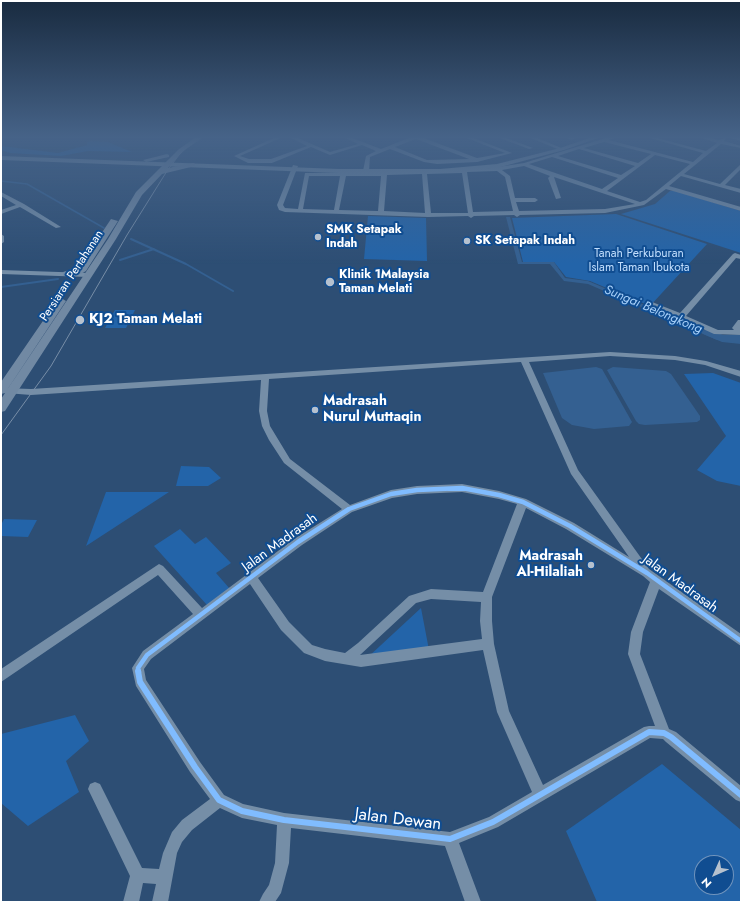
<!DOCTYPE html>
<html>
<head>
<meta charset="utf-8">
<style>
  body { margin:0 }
  #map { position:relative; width:742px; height:903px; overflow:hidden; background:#2d4e74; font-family:Jost,sans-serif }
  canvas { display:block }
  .frame { position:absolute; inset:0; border:2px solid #fff; pointer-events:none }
  .north { position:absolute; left:694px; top:855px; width:40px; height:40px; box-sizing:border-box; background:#104d91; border:1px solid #7094bd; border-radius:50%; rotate:225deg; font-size:11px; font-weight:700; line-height:16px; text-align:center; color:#fff }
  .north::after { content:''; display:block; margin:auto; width:14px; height:18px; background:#b6c1ce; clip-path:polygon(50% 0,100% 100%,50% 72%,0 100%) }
</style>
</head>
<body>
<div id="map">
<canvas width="742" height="903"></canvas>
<div class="frame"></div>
<div class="north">N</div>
</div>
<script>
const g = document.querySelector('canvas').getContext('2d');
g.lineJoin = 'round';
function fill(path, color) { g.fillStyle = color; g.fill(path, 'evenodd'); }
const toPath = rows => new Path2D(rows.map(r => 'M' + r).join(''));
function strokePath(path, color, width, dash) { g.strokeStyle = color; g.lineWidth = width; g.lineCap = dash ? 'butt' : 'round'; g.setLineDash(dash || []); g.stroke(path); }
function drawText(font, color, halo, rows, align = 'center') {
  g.font = font + ' Jost,sans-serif'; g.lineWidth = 4; g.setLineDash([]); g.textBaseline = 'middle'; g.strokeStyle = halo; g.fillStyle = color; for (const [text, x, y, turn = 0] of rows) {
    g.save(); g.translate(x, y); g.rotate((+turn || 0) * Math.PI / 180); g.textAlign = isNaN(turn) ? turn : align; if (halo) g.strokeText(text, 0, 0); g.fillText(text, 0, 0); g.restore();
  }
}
fill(toPath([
  [91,141,108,142,132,152,88,151,61,156,10,153,1,150,1,146,58,153,87,145,87,142],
  [670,191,675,191,741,211,741,253,621,214,655,204],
  [616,214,707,244,650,306,590,281,566,277,554,262,523,262,512,218],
  [368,216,426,218,427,261,364,259],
  [115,310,135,310,126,328,105,328],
  [713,373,741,383,741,486,717,481,697,470,726,436,684,374],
  [181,466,209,467,221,478,208,486,176,486],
  [106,492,169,492,86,546],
  [4,519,37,520,28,537,1,536,1,525],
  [180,529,195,544,206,537,231,563,216,573,230,589,207,605,154,546],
  [421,608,429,650,367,658],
  [75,715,89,741,66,761,79,792,28,826,1,803,1,734],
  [662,764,741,830,741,902,597,902,566,831],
  [702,863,726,863,726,887,702,887]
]), '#2364a9');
fill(toPath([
  [506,217,510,217,522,262,554,262,565,278,588,281,722,338,741,339,741,344,722,342,588,284,564,281,550,264,518,264],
  [596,367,602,369,632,422,629,426,594,429,572,425,562,418,543,373],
  [613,367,666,371,671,374,700,416,700,420,697,422,645,425,639,424,636,421,607,370]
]), '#346091');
strokePath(toPath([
  [1,181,27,184,104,228]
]), '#346091', 1.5);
strokePath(toPath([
  [131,239,186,264,233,291],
  [120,260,154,249],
  [1,287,58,279]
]), '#346091', 2);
fill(toPath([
  [707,329,723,335,741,335,741,343,717,340,703,334,701,332,707,329]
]), '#346091');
fill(toPath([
  [276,137,283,137,240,156,249,159,271,159,307,146,289,137,296,137,330,152,358,144,343,137,350,137,381,149,411,137,421,137,477,158,505,153,464,137,471,137,512,153,477,162,437,164,424,162,390,149,370,157,369,171,366,172,491,168,524,163,609,137,617,137,609,140,693,162,703,153,646,137,654,137,706,151,717,143,698,137,707,137,719,140,724,138,726,139,724,141,741,146,741,148,721,144,684,174,720,184,741,164,741,169,725,185,741,189,741,193,681,176,669,186,741,207,741,211,666,189,644,205,605,213,520,215,517,217,514,215,474,216,471,218,468,216,428,217,285,212,279,210,277,205,293,165,298,166,283,205,285,208,298,209,305,173,366,172,363,171,366,156,376,151,362,145,330,155,311,147,272,163,248,163,234,156,276,137],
  [416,139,469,159,427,160,395,147,416,139],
  [604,142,651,154,638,163,584,148,604,142],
  [579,149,635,166,621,175,558,156,579,149],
  [655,155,690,164,646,200,640,202,607,191,655,155],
  [552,157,618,178,602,189,529,164,552,157],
  [524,166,550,176,548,178,556,199,561,198,554,177,635,204,605,209,519,211,516,202,535,202,538,200,535,198,515,198,510,176,502,170,524,166],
  [497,171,505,177,513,211,473,212,467,172,497,171],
  [462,173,468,213,431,213,427,174,462,173],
  [422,174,425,213,384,211,387,175,422,174],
  [309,176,340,176,334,210,303,209,309,176],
  [346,176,381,176,378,211,339,210,346,176],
  [497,137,504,137,533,148,529,149,497,137],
  [528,137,535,137,564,149,560,150,528,137],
  [564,137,578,137,571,140,564,137],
  [730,137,741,138,741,141,730,138,730,137],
  [1,192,24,204,61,227,56,228,20,207,1,214,1,210,16,205,1,196,1,192],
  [1,234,4,236,4,242,1,244,1,234],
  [735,253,741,255,741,259,736,258,686,316,718,330,734,330,732,328,738,320,741,320,740,328,741,335,714,334,647,303,650,301,652,302,680,313,733,254,735,253],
  [610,352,675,356,706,361,741,371,741,377,705,365,675,360,610,356,529,362,578,470,649,569,741,634,741,646,659,589,643,632,640,654,669,729,676,732,741,786,741,802,736,800,666,742,663,739,650,738,498,827,459,843,481,902,465,902,445,846,291,828,289,863,281,893,275,902,259,902,263,894,269,885,275,863,277,825,242,818,220,808,192,830,182,842,177,853,168,902,152,902,156,884,143,883,139,902,123,902,130,876,88,789,90,784,95,782,100,784,142,868,159,869,163,853,172,832,182,820,210,799,190,772,136,686,132,668,143,651,193,614,158,575,1,682,1,669,159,564,163,566,202,608,294,539,342,509,284,463,269,440,262,426,259,411,261,380,31,395,6,393,2,390,3,388,31,389,610,352],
  [521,362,571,474,629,557,574,523,526,499,499,491,462,484,417,486,391,490,350,505,290,459,270,426,267,411,269,379,521,362],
  [462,492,499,499,517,504,483,592,431,589,409,596,358,643,345,653,325,649,312,645,289,622,258,578,302,545,352,512,392,498,417,494,462,492],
  [526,508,566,529,643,576,650,582,631,632,628,654,655,726,649,726,644,727,543,785,509,711,494,644,492,621,492,597,526,508],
  [250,584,281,630,304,653,325,661,361,667,483,650,497,712,532,792,489,817,450,832,284,813,243,804,224,795,200,762,146,680,144,669,151,659,250,584],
  [431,599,481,602,480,621,482,639,360,655,416,603,431,599]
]), '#758ea7');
fill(toPath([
  [592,137,601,137,564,150,497,168,440,173,339,173,1,160,1,156,339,169,440,169,497,164,560,148,592,137],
  [1,270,88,273,92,275,88,277,1,274,1,270]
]), '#758ea7');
fill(toPath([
  [196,137,204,137,183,151,168,168,193,163,195,164,195,166,162,174,142,195,116,239,5,411,1,412,1,399,108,239,136,192,179,149,196,137],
  [167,154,169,155,169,157,146,162,143,160,167,154],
  [111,219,118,221,86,271,81,274,63,276,63,272,79,267,111,219],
  [61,298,66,301,5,393,1,394,1,382,58,299,61,298]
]), '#7189a3');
strokePath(toPath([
  [1,435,51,366,127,235,167,171,179,155,198,137]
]), '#788ea7', 1);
strokePath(toPath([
  [449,489,465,489]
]), '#80bcff', 4);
strokePath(toPath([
  [139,672,138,668,147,655,298,542,349,509,391,494,417,490,462,488,499,495,523,502,570,526,647,573,741,641]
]), '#80bcff', 4.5);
strokePath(toPath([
  [138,671,140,682,195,767,219,800,242,811,284,820,450,839,493,822,649,732,664,733,671,737,741,795]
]), '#80bcff', 6);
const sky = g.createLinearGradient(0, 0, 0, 264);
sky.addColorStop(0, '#192b40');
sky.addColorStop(0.52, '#466388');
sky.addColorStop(1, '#46638800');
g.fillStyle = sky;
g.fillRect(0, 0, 742, 264);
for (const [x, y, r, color] of [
  [318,237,4,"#b6c1ce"],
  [467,241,4,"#b6c1ce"],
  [330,282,5,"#b6c1ce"],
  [80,320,5,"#b6c1ce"],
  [315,410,4,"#b6c1ce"],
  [591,565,4,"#b6c1ce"]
]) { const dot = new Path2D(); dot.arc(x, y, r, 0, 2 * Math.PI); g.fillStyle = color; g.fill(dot); strokePath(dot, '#104d91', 1.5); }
drawText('bold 12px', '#fff', '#104d91', [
  ["SMK Setapak",326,230],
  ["Indah",326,244],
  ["SK Setapak Indah",475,241],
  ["Klinik 1Malaysia",339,275],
  ["Taman Melati",339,289]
], 'left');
drawText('12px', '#c2dffe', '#104d91', [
  ["Tanah Perkuburan",639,254],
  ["Islam Taman Ibukota",639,268]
]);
drawText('12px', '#fff', '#104d91', [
  ["Persiaran Pertahanan",72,276,-57]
]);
drawText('italic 13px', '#a7d0fa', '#104d91', [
  ["Sungai Belongkong",653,310,23]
]);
drawText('bold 14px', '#fff', '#104d91', [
  ["KJ2 Taman Melati",89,320],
  ["Madrasah",323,402],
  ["Nurul Muttaqin",323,418],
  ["Madrasah",583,557,"right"],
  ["Al-Hilaliah",583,573,"right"]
], 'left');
drawText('14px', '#fff', '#104d91', [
  ["Jalan Madrasah",280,543,-36],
  ["Jalan Madrasah",680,584,36]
]);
drawText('17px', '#fff', '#104d91', [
  ["Jalan Dewan",398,820,7]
]);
</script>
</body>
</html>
